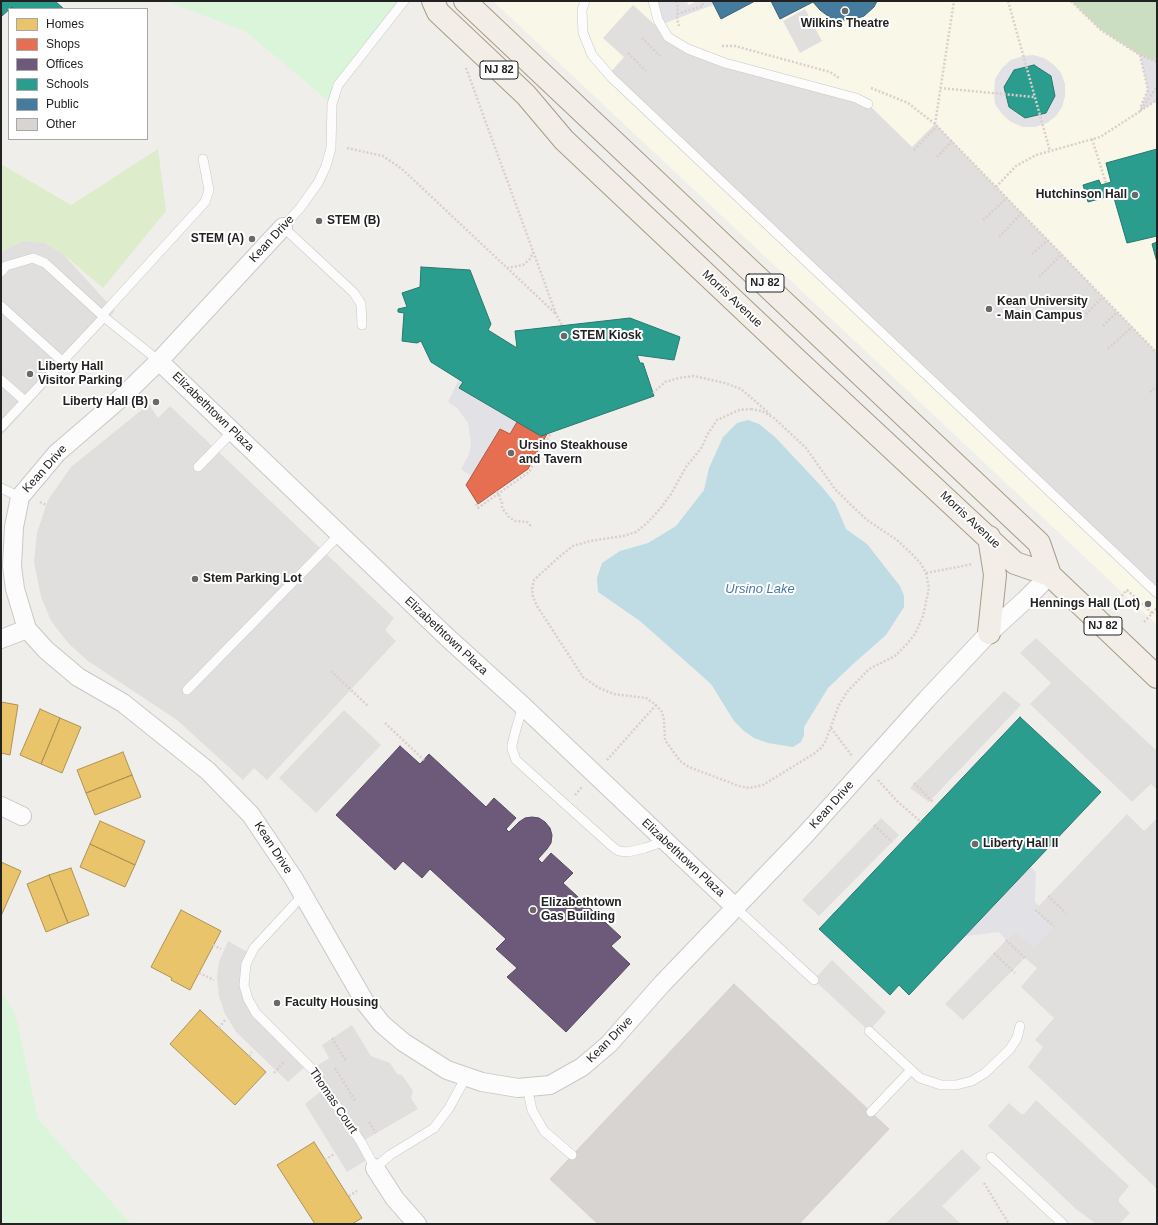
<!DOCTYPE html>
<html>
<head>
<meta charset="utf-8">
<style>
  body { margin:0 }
  #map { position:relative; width:1158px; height:1225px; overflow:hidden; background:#f0eeeb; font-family:Arial,sans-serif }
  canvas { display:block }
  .frame { position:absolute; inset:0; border:2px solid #222; pointer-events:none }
  .legend { position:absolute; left:8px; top:8px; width:140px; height:132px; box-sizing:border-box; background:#fff; border:1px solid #a7a7a7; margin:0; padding:5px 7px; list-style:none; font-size:12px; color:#222 }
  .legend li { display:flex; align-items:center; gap:8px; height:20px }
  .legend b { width:20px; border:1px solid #a7a7a7 }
</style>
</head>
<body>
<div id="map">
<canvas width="1158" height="1225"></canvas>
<div class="frame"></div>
<ul class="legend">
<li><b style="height:11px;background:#e9c46a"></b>Homes</li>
<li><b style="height:11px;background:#e76f51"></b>Shops</li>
<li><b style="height:11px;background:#6d597a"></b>Offices</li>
<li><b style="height:11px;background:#2a9d8f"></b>Schools</li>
<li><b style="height:11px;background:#457b9d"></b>Public</li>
<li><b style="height:11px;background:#d7d4d2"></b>Other</li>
</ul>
</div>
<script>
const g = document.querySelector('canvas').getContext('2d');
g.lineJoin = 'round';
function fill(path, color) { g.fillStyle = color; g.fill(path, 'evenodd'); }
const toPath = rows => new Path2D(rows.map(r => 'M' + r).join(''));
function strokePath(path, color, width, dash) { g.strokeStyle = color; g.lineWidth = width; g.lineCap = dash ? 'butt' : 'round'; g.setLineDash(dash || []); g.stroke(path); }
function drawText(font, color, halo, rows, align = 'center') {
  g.font = font + ' Arial,sans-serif'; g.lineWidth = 4; g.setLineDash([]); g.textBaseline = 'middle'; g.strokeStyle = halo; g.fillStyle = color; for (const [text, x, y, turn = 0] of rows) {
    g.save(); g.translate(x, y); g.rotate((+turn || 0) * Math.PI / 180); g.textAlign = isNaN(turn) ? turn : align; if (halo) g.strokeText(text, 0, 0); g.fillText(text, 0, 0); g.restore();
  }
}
fill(toPath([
  [493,1,1157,1,1157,625]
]), '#f8f7e8');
fill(toPath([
  [158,149,166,211,103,288,63,254,45,243,23,241,1,252,1,164,71,205]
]), '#ddeccb');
fill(toPath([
  [1071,1,1157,1,1157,62,1140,55,1101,30]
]), '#cbdec1');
fill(toPath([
  [165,1,404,1,338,85,332,104,245,31],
  [1,991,16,1016,38,1119,131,1224,1,1224]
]), '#daf5da');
fill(toPath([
  [633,5,654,24,658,20,668,37,700,54,868,104,912,147,935,124,1157,353,1157,593,609,74,624,57,603,38],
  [805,9,822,41,800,53,783,21],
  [23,241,45,243,63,254,115,311,1,436,1,252],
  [149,404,158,418,170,406,394,618,385,630,396,641,267,780,254,768,243,780,177,720,88,661,69,644,51,621,41,597,34,562,37,533,48,500,71,467],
  [1036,638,1157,751,1157,790,1151,784,1132,802,1030,704,1051,683,1020,653],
  [1004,691,1021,705,929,802,910,788],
  [344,710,381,745,316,813,279,778],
  [1127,814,1144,831,1157,818,1157,1189,1028,1067,1043,1047,1035,1040,1054,1018,1021,987,1037,968,1025,958,963,1020,945,1004,1015,931,1034,947,1035,946,1052,928,1034,911],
  [881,818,899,835,819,916,802,900],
  [228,941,251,954,246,964,248,999,308,1064,288,1082,236,1032,225,1014,219,996,217,977,219,962],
  [832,960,886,1012,869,1031,814,980],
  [352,1025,371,1056,390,1063,397,1074,402,1075,413,1091,411,1098,418,1109,361,1142,370,1158,347,1172,305,1104,325,1088,312,1069,329,1058,322,1045],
  [1036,1100,1129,1186,1119,1198,1119,1202,1130,1213,1119,1224,1096,1224,1076,1209,988,1126,1009,1103,1021,1114,1024,1114],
  [962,1149,981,1168,942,1206,961,1224,885,1224]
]), '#e0dfde');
fill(toPath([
  [653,1,687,1,688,5,698,1,712,1,713,5,660,25],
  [1033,55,1044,58,1054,65,1061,73,1065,84,1065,96,1062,107,1056,116,1047,123,1035,127,1023,127,1011,122,1002,114,995,104,994,93,995,79,1002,68,1011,60,1023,56],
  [1034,65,1051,76,1055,96,1046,113,1025,118,1009,107,1004,87],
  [1140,55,1157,62,1157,100,1139,112,1148,90],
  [459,379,517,422,510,434,500,429,471,476,461,469,469,454,471,444,468,423,457,408,448,402],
  [1030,866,1036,872,1035,902,1039,906,1034,911,1052,928,1034,948,1015,931,1006,940,999,932,965,936]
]), '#e2e1e5');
fill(toPath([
  [748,420,759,424,775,437,822,487,835,503,846,529,867,544,900,586,904,596,904,607,886,635,852,665,828,688,804,727,804,735,801,742,793,747,768,743,754,738,744,731,734,721,711,684,640,621,598,592,597,578,602,563,620,551,648,543,676,526,704,490,709,468,723,437,737,423]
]), '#bfdbe3');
const homes = toPath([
  [1,702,18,705,10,755,1,753,1,702],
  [40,709,60,718,41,764,20,755,40,709],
  [60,718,81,727,62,773,41,764,60,718],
  [123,752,132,775,86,793,77,770,123,752],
  [132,775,141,797,95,815,86,793,132,775],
  [100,821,145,841,135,865,90,844,100,821],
  [90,844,135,865,125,887,80,867,90,844],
  [1,862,21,871,1,916,1,862],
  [71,868,89,915,68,923,49,875,71,868],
  [49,875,68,923,46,932,27,884,49,875],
  [181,910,221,931,190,990,171,980,172,978,151,967,181,910],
  [200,1010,266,1072,235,1105,170,1044,200,1010],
  [314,1142,362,1218,352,1224,315,1224,277,1165,314,1142]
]);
fill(homes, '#e9c46a');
strokePath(homes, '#ad9354', 1);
const shops = toPath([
  [517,422,541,436,547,434,528,469,478,504,466,485,500,429,510,434,517,422]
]);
fill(shops, '#e76f51');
strokePath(shops, '#ac5843', 1);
const offices = toPath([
  [400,746,420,764,429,754,486,807,494,798,516,818,506,829,509,832,519,822,525,818,532,817,539,818,545,822,550,828,552,835,551,843,547,849,538,859,542,863,551,853,573,873,563,883,621,937,611,946,630,964,566,1032,507,977,517,968,496,949,506,939,430,869,422,878,403,861,395,870,336,815,400,746]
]);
fill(offices, '#6d597a');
strokePath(offices, '#564860', 1);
const schools = toPath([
  [1,1,55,1,64,9,14,9,12,7,2,16,1,1],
  [1034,65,1051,76,1055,96,1046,113,1025,118,1009,107,1004,87,1014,70,1034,65],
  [1157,149,1157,236,1127,243,1112,191,1105,193,1106,197,1088,202,1083,185,1099,180,1101,185,1111,182,1106,163,1157,149],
  [1157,242,1157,262,1152,244,1157,242],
  [421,267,470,270,491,324,488,330,517,348,515,331,630,318,680,337,674,360,637,355,640,363,643,363,654,396,541,436,459,388,463,382,431,362,421,341,417,343,402,341,404,313,398,312,398,309,407,307,402,293,420,287,421,267],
  [1020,717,1101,792,909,995,899,985,890,995,819,929,1020,717]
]);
fill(schools, '#2a9d8f');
strokePath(schools, '#28786e', 1);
const public = toPath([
  [712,1,755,1,721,19,712,1],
  [771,1,877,1,874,7,864,16,849,21,832,19,820,10,813,2,780,19,771,1]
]);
fill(public, '#457b9d');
strokePath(public, '#3a6078', 1);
const building = toPath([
  [734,984,889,1129,799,1224,598,1224,550,1179,734,984]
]);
fill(building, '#d7d4d2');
strokePath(building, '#d3d0cc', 1);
const service = toPath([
  [585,1,582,10,583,33,592,55,611,77,1157,593],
  [653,1,658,20,668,37,688,49,725,63,856,98,868,104],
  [1,272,6,266,33,258,45,263,104,317,159,361],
  [1,306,62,361],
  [102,315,205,202,209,190,203,159],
  [362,325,361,304,354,293,283,227,300,208,318,183,326,166,331,148,332,104,338,85,404,1],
  [1,380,25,401],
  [1,427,104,317],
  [198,467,233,431],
  [1,488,20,497],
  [187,690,339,535],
  [523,706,516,729,512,745,512,749,516,760,614,848,619,851,628,852,645,848,665,841],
  [303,895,254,948,246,964,244,985,248,999,256,1013,312,1069,361,1142,375,1168,390,1155,434,1128,449,1108,466,1077],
  [736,908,814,980],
  [869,1031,920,1078,941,1085,956,1085,972,1081,985,1073,1010,1049,1017,1038,1020,1026],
  [527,1087,532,1110,544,1131,572,1155],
  [871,1112,911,1070],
  [991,1157,1063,1224]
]);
const minor = toPath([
  [283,227,159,361,122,397,57,453,20,497,14,527,12,566,15,589,27,629,46,650,78,677,123,703,208,771,251,815,294,879,366,1004,382,1024,403,1042,447,1070,482,1082,518,1088,550,1085,582,1067,609,1044,662,984,805,835,927,699,989,633,1025,600,1050,575],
  [159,361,448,638,523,706,736,908],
  [1,639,27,629],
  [1,806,22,816],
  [375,1168,395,1199,417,1224]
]);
const primary = toPath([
  [433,1,438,12,526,95,564,140,797,360,1015,563,1050,575,1157,677],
  [465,1,1039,543,1050,575],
  [989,633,995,575,989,537]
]);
strokePath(service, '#c9c8c7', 10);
strokePath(minor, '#c9c8c7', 20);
strokePath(primary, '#a79c86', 24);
strokePath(toPath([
  [676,1,678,7,677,19,679,26],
  [1008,1,1050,151],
  [1071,1,1101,30,1140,55,1157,62],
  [677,14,703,6,702,1],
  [642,38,660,56],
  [722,46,735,46,830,72,839,78],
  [628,53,646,71],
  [1140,55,1148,90,1140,108],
  [466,68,556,314,562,325],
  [871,88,908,103,935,124,1157,353],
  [940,88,1034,97],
  [1140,111,1157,100],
  [935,124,954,1],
  [1092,139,1106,183],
  [347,148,383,156,402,169,556,314],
  [914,150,937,126],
  [937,157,952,141],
  [996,187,1016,166,1036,155,1100,137,1139,112,1157,87],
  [983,220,1007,198],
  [999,237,1022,213],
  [1032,254,1048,240],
  [507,268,523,265,530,259,533,252],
  [1039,277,1062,254],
  [1080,320,1103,297],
  [1103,326,1117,312],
  [1108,349,1132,327],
  [1150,392,1157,386],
  [653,393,665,382,679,378,694,376,725,383,741,389,770,414],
  [751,409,762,411,774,418,806,448,835,489,849,503,867,520,897,540,913,555,921,564,926,573,929,588,923,616,915,634,906,645,895,656,869,669,847,692,839,705,826,740,822,747,815,753,763,785,749,788,739,786,689,767,680,761,665,740,664,720,662,712,655,704,646,698,614,694,599,688,583,677,537,606,533,597,532,589,534,580,559,557,573,546,590,541,623,536,636,532,647,523,660,509,671,494,686,467,702,447,707,435,717,420,739,410,751,409],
  [497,491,502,503,502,508,509,517,515,521,527,522,532,527],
  [40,502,46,505],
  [476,504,478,508,529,472,551,433],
  [926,573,973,564],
  [1119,599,1127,590,1152,613],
  [1144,622,1157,608],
  [331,671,368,706],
  [385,723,424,760],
  [831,728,852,756],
  [607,760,656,705],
  [878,780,897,801,921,822],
  [914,783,933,802],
  [575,795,582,787],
  [874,825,892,842],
  [1048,896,1066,913],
  [1035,910,1054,926],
  [1006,940,1025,958],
  [213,945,221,949],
  [994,953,1015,973],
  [199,973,214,980],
  [219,1028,225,1020],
  [332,1038,346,1061],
  [249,1056,252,1052],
  [335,1068,356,1102],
  [274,1073,285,1061],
  [369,1122,376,1133],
  [325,1160,334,1154],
  [984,1183,1009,1224],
  [349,1196,357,1191]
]), '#dccecd', 2.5, [2, 2]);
strokePath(service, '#fdfcfc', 9);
strokePath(minor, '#fdfcfc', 18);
strokePath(primary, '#f3ede7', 22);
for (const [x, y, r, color] of [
  [845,11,4,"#6a6968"],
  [1135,195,4,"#6a6968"],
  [319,221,4,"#6a6968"],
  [252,239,4,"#6a6968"],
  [989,309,4,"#6a6968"],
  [564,336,4,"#6a6968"],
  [30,374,4,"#6a6968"],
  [156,402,4,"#6a6968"],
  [511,453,4,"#6a6968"],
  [195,579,4,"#6a6968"],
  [1148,604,4,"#6a6968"],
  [975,844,4,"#6a6968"],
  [533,910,4,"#6a6968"],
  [277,1003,4,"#6a6968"]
]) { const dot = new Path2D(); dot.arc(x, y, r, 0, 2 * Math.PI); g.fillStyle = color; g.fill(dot); strokePath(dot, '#fff', 1.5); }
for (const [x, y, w] of [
  [499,70,38],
  [765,283,38],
  [1103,626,38]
]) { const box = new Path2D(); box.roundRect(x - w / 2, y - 9, w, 18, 3); g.fillStyle = '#fff'; g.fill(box); strokePath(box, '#222', 1); }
drawText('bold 11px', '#222', null, [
  ["NJ 82",499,70],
  ["NJ 82",765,283],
  ["NJ 82",1103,626]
]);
drawText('bold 12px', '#222', '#fff', [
  ["Wilkins Theatre",845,24,"center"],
  ["Hutchinson Hall",1127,195,"right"],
  ["STEM (B)",327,221],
  ["STEM (A)",244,239,"right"],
  ["Kean University",997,302],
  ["- Main Campus",997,316],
  ["STEM Kiosk",572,336],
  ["Liberty Hall",38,367],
  ["Visitor Parking",38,381],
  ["Liberty Hall (B)",148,402,"right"],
  ["Ursino Steakhouse",519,446],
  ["and Tavern",519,460],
  ["Stem Parking Lot",203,579],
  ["Hennings Hall (Lot)",1140,604,"right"],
  ["Liberty Hall II",983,844],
  ["Elizabethtown",541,903],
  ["Gas Building",541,917],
  ["Faculty Housing",285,1003]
], 'left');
drawText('12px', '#222', '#fff', [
  ["Kean Drive",272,239,-47],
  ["Morris Avenue",732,299,43],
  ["Elizabethtown Plaza",213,412,44],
  ["Kean Drive",45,469,-48],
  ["Morris Avenue",970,520,43],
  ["Elizabethtown Plaza",446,636,43],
  ["Kean Drive",832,805,-48],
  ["Kean Drive",273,848,57],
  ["Elizabethtown Plaza",683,858,43],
  ["Kean Drive",610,1040,-45],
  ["Thomas Court",333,1101,56]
]);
drawText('italic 13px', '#4a7aab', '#fff', [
  ["Ursino Lake",760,589]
]);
</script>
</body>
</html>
